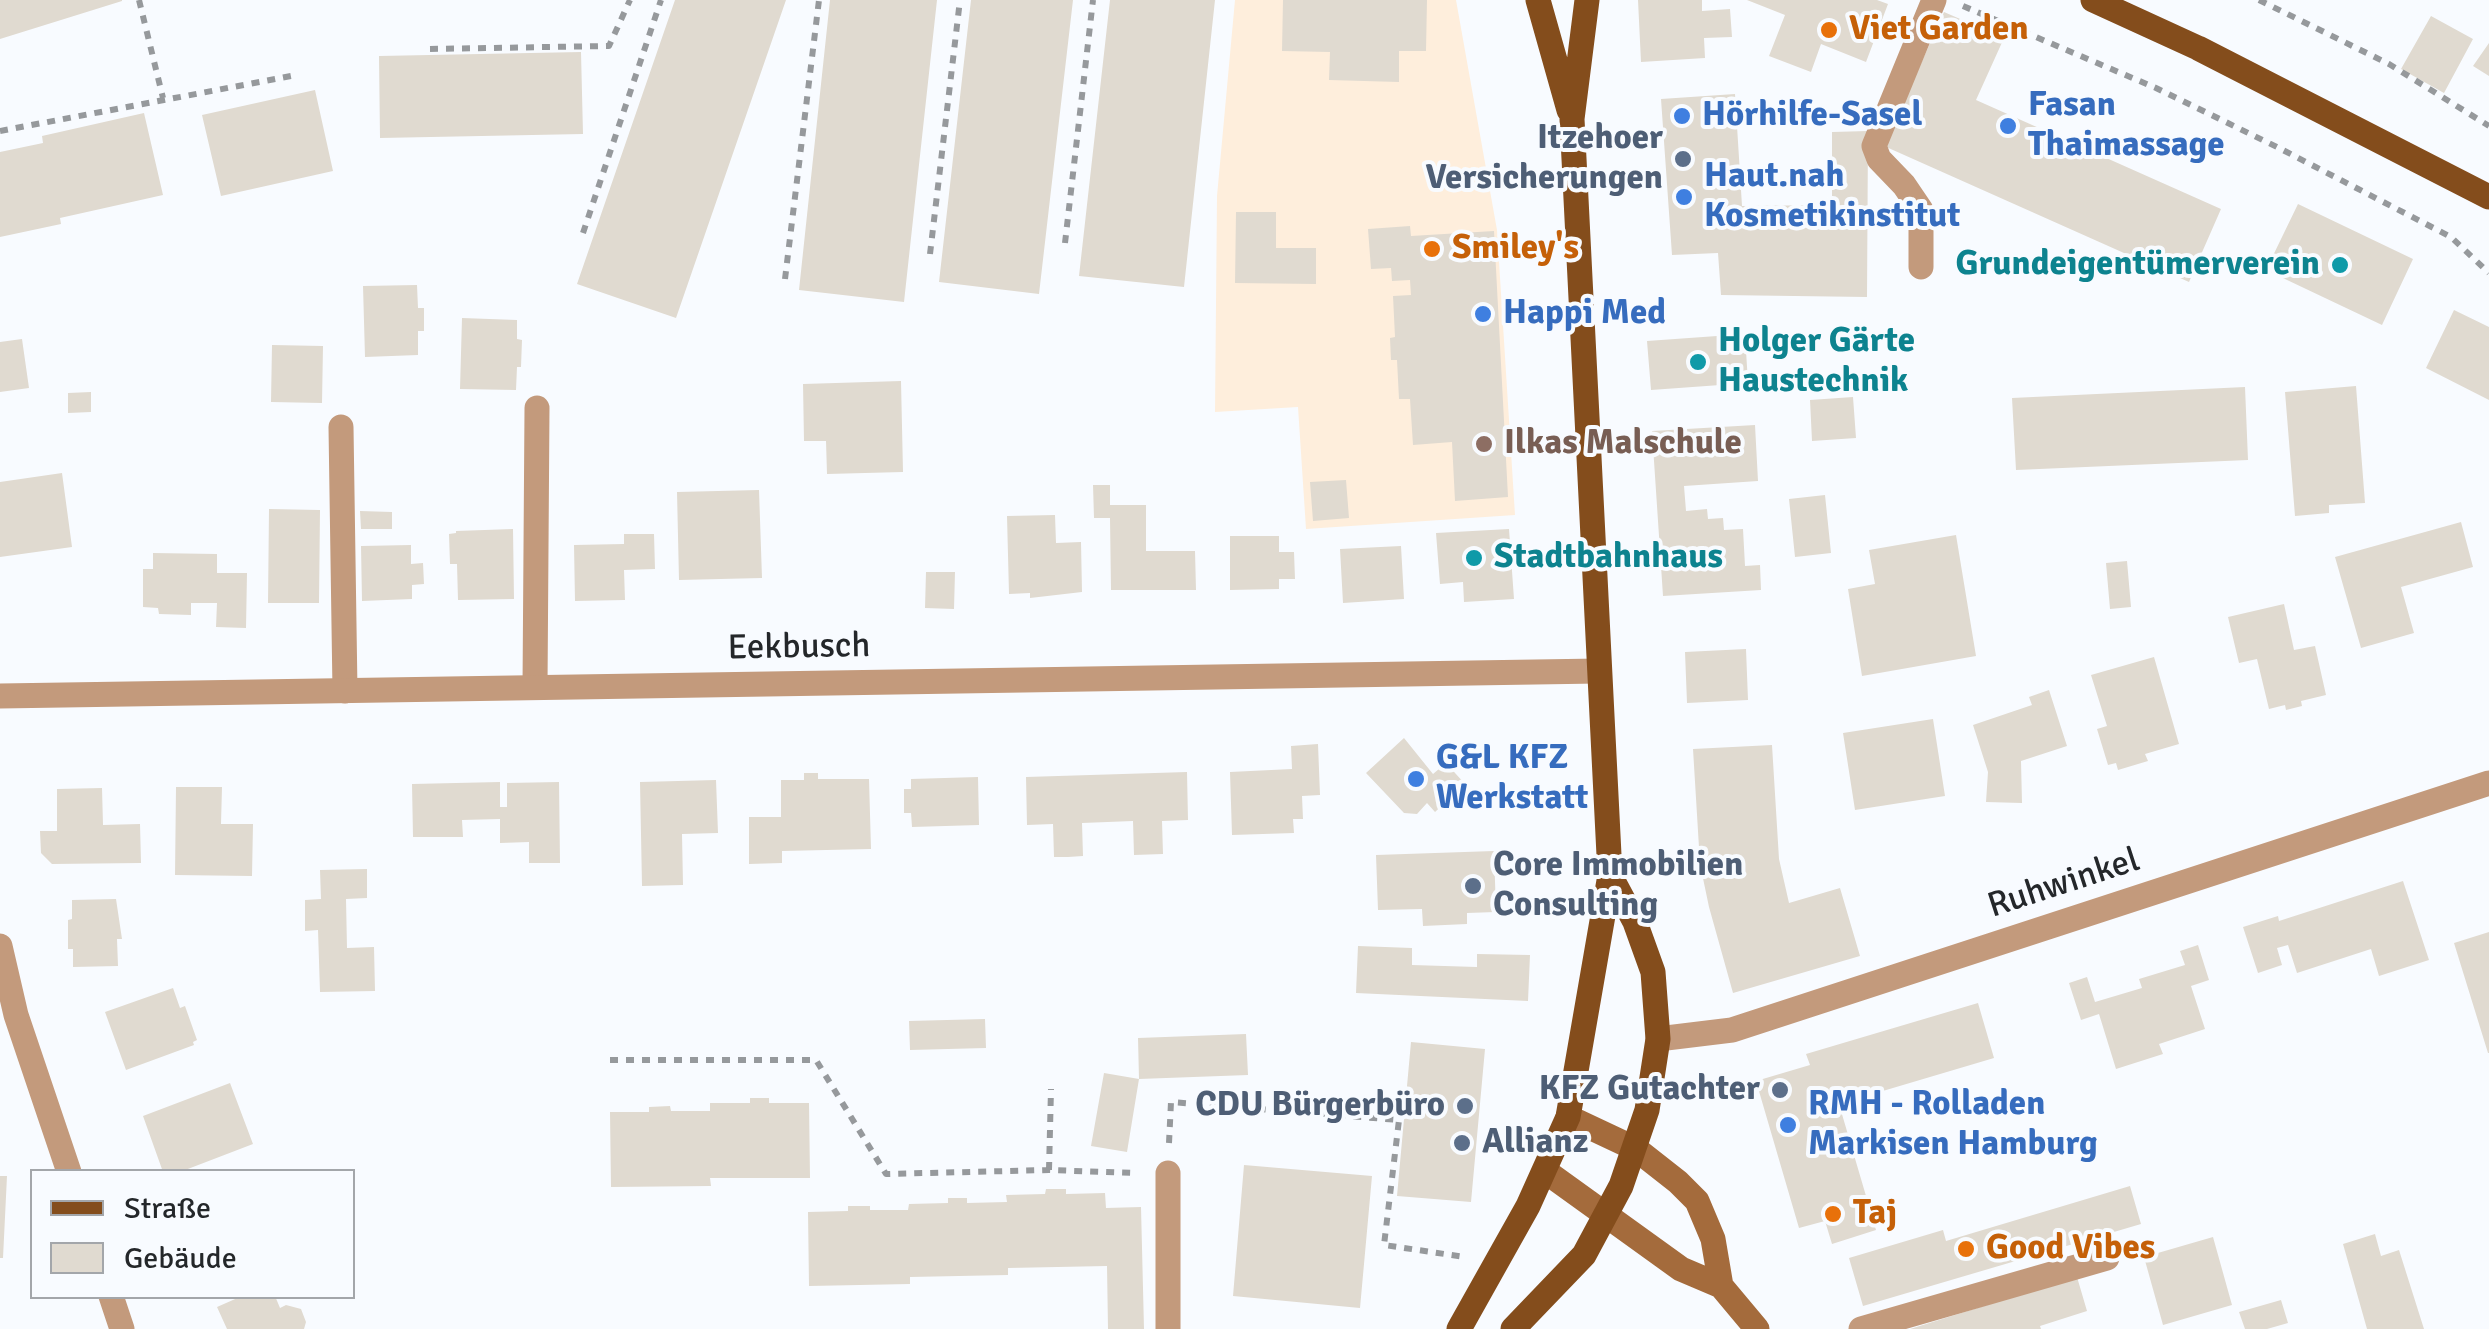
<!DOCTYPE html>
<html>
<head>
<meta charset="utf-8">
<style>
  body { margin:0 }
  #map { position:relative; width:2489px; height:1329px; overflow:hidden; background:#f8fbff; font-family:Signika,sans-serif }
  canvas { display:block }
  .legend { position:absolute; left:30px; top:1169px; width:325px; height:130px; box-sizing:border-box; background:#f8fbff; border:2px solid #a3a6aa; margin:0; padding:12px 18px; list-style:none; font-size:30px; color:#24272a }
  .legend li { display:flex; align-items:center; gap:20px; height:50px }
  .legend b { width:50px; border:2px solid #a3a6aa }
</style>
</head>
<body>
<div id="map">
<canvas width="2489" height="1329"></canvas>
<ul class="legend">
<li><b style="height:12px;background:#844d1c"></b>Straße</li>
<li><b style="height:28px;background:#e0dad0"></b>Gebäude</li>
</ul>
</div>
<script>
const g = document.querySelector('canvas').getContext('2d');
g.lineJoin = 'round';
function fill(path, color) { g.fillStyle = color; g.fill(path, 'evenodd'); }
const toPath = rows => new Path2D(rows.map(r => 'M' + r).join(''));
function strokePath(path, color, width, dash) { g.strokeStyle = color; g.lineWidth = width; g.lineCap = dash ? 'butt' : 'round'; g.setLineDash(dash || []); g.stroke(path); }
function drawText(font, color, halo, rows, align = 'center') {
  g.font = font + ' Signika,sans-serif'; g.lineWidth = 8; g.setLineDash([]); g.textBaseline = 'middle'; g.strokeStyle = halo; g.fillStyle = color; for (const [text, x, y, turn = 0] of rows) {
    g.save(); g.translate(x, y); g.rotate((+turn || 0) * Math.PI / 180); g.textAlign = isNaN(turn) ? turn : align; if (halo) g.strokeText(text, 0, 0); g.fillText(text, 0, 0); g.restore();
  }
}
fill(toPath([
  [1235,0,1456,0,1497,230,1515,515,1306,529,1298,407,1215,412,1217,196]
]), '#feeedc');
fill(toPath([
  [0,0,122,0,122,1,0,39],
  [675,0,786,0,676,318,577,284],
  [830,0,937,0,904,302,799,290],
  [971,0,1073,0,1039,294,939,282],
  [1110,0,1215,0,1184,287,1079,276],
  [1283,0,1427,0,1426,51,1399,51,1399,82,1329,80,1330,52,1282,51],
  [1638,0,1702,0,1702,11,1730,9,1732,37,1704,38,1705,58,1641,62],
  [1747,0,1877,0,1888,4,1866,62,1821,44,1811,72,1769,56,1785,15],
  [1944,12,2004,38,1976,100,2221,209,2189,282,1884,146],
  [2431,16,2473,39,2444,93,2401,69],
  [2489,43,2489,76,2473,66],
  [581,52,583,134,380,138,379,56],
  [315,90,333,171,221,196,202,115],
  [1735,94,1742,206,1832,205,1832,132,1868,131,1867,297,1721,295,1718,253,1672,255,1661,99],
  [144,113,163,195,60,218,61,224,0,237,0,152,43,143,42,136],
  [2298,204,2413,259,2382,325,2266,270],
  [1236,212,1276,212,1276,248,1316,248,1316,284,1235,283],
  [1410,226,1411,236,1494,231,1508,497,1455,501,1452,442,1413,445,1410,399,1399,399,1397,360,1391,360,1390,338,1395,337,1393,296,1411,295,1410,280,1392,281,1391,268,1371,269,1368,229],
  [417,285,418,308,424,308,424,331,418,331,418,355,365,357,363,286],
  [2454,310,2489,327,2489,400,2426,368],
  [462,318,517,320,517,339,522,340,521,367,517,367,516,390,460,389],
  [1745,334,1748,383,1651,390,1647,341],
  [22,339,29,388,0,392,0,342],
  [272,345,323,346,322,403,271,402],
  [901,381,903,472,827,474,826,441,804,441,803,384],
  [2356,386,2365,503,2329,505,2329,513,2295,516,2285,392],
  [2245,387,2248,460,2016,470,2012,398],
  [91,392,91,412,68,413,68,393],
  [1853,397,1856,438,1812,441,1810,400],
  [1755,425,1758,481,1684,486,1686,511,1707,509,1708,519,1723,518,1724,530,1743,529,1745,566,1760,565,1761,590,1663,596,1652,431],
  [62,473,72,547,0,557,0,482],
  [1346,480,1349,518,1313,521,1310,482],
  [1093,485,1110,485,1110,505,1146,505,1146,551,1195,551,1196,590,1111,590,1110,518,1094,518],
  [759,490,762,578,679,580,677,492],
  [1825,495,1831,553,1795,557,1789,499],
  [269,509,320,510,319,603,268,603],
  [360,511,392,512,392,529,361,529],
  [1055,515,1056,543,1081,542,1082,592,1030,598,1030,593,1009,594,1007,516],
  [2461,522,2473,567,2401,587,2414,633,2361,648,2335,557],
  [513,529,514,599,458,600,457,564,450,564,449,534,456,533,456,531],
  [1509,529,1514,599,1464,602,1463,582,1440,584,1436,533],
  [624,534,654,534,655,569,624,570,625,600,575,601,574,545,624,544],
  [1956,535,1976,656,1862,676,1848,589,1875,584,1869,550],
  [1230,536,1279,536,1279,552,1294,552,1295,579,1279,579,1279,589,1230,590],
  [411,545,411,564,423,563,424,584,412,585,412,599,362,601,361,546],
  [1401,546,1404,599,1343,603,1340,549],
  [153,553,217,554,217,573,247,573,246,628,216,627,217,603,191,603,191,615,159,614,158,608,143,607,143,569,153,569],
  [2127,561,2131,607,2110,609,2106,563],
  [926,572,955,572,954,609,925,608],
  [2284,604,2294,650,2315,646,2326,695,2301,701,2302,706,2286,710,2285,705,2269,709,2257,659,2239,663,2228,617],
  [1746,649,1748,700,1687,703,1685,652],
  [2154,657,2179,744,2145,754,2148,761,2118,770,2116,763,2108,765,2097,729,2107,726,2091,675],
  [2049,690,2067,746,2021,761,2022,803,1986,802,1988,772,1973,725,2032,705,2029,697],
  [1933,719,1945,796,1855,810,1843,733],
  [1404,738,1433,774,1446,763,1465,784,1435,812,1427,803,1417,814,1404,813,1366,773],
  [1318,744,1320,795,1302,796,1303,819,1293,819,1294,833,1232,835,1230,772,1292,769,1291,746],
  [1772,745,1779,859,1789,903,1840,888,1860,956,1733,993,1709,907,1700,864,1693,749],
  [1187,772,1188,820,1162,821,1163,854,1134,855,1133,821,1082,823,1083,856,1068,857,1054,857,1053,824,1027,825,1026,777],
  [804,773,818,773,818,779,869,779,871,849,782,851,782,863,749,864,749,817,781,817,781,780,804,780],
  [978,777,979,825,912,827,911,813,904,813,904,789,911,789,911,779],
  [716,780,718,833,682,834,683,885,642,886,640,782],
  [500,782,500,807,507,807,507,783,559,782,560,863,529,863,529,842,500,843,500,819,462,820,463,837,413,837,412,784],
  [176,787,222,787,221,824,253,824,252,876,175,875],
  [102,788,103,825,140,824,141,863,52,864,41,853,40,831,57,831,57,789],
  [1494,851,1496,912,1467,913,1467,924,1423,926,1422,909,1378,910,1376,855],
  [367,869,367,898,346,899,347,948,374,947,375,991,320,992,318,930,305,931,305,900,321,899,320,870],
  [2403,881,2429,960,2379,976,2371,949,2297,973,2288,945,2277,948,2282,965,2258,973,2243,927,2278,916,2279,921],
  [116,899,122,939,117,939,118,966,73,967,73,949,68,949,68,920,72,919,72,900],
  [2489,932,2489,1053,2488,1053,2454,943],
  [2198,945,2209,980,2191,986,2205,1029,2159,1044,2163,1054,2116,1069,2099,1014,2081,1020,2069,983,2087,977,2095,1002,2142,988,2139,979,2185,965,2180,951],
  [1358,946,1412,948,1412,965,1477,967,1477,954,1530,955,1528,1001,1356,993],
  [173,988,180,1008,185,1006,197,1040,193,1042,194,1045,126,1070,105,1012],
  [1978,1003,1994,1058,1839,1104,1876,1230,1832,1244,1825,1221,1799,1228,1756,1081,1810,1065,1806,1054],
  [985,1019,986,1048,910,1050,909,1021],
  [1246,1034,1248,1075,1139,1079,1138,1038],
  [1411,1042,1485,1049,1471,1202,1397,1196],
  [1104,1073,1139,1079,1127,1152,1091,1146],
  [230,1083,253,1144,180,1172,163,1172,143,1116],
  [750,1098,769,1098,769,1103,809,1103,810,1178,710,1178,711,1186,611,1187,610,1112,649,1112,649,1107,670,1106,671,1111,710,1111,710,1103,750,1103],
  [1244,1165,1372,1176,1360,1308,1233,1296],
  [0,1176,7,1176,3,1258,0,1258],
  [2130,1186,2141,1224,1863,1306,1849,1258,1943,1230,1946,1241],
  [1046,1189,1066,1189,1066,1194,1105,1193,1106,1208,1141,1207,1144,1329,1108,1329,1107,1266,1008,1268,1008,1275,910,1277,910,1284,809,1286,808,1212,848,1211,848,1206,870,1206,870,1210,908,1210,909,1204,948,1203,948,1198,967,1198,967,1203,1007,1202,1006,1195,1045,1194],
  [2375,1234,2381,1256,2399,1250,2424,1329,2367,1329,2343,1244],
  [2213,1237,2232,1305,2163,1325,2144,1257],
  [2077,1277,2087,1311,2040,1326,2041,1329,1910,1329],
  [242,1296,275,1296,280,1308,286,1305,301,1309,306,1322,304,1329,227,1329,217,1307],
  [2281,1300,2288,1323,2267,1329,2245,1329,2239,1312]
]), '#e0dad0');
strokePath(toPath([
  [139,0,163,98],
  [2259,0,2389,64,2489,126],
  [1963,6,2156,88,2277,147,2451,237,2489,273],
  [430,49,609,46,630,0],
  [0,131,291,76],
  [583,233,661,0],
  [1065,243,1093,0],
  [930,254,960,0],
  [785,279,819,0],
  [610,1060,816,1060,886,1174,1049,1170,1135,1173],
  [1169,1143,1171,1102,1399,1120,1384,1245,1465,1257],
  [1049,1170,1051,1089]
]), '#96999c', 6, [8, 8]);
strokePath(toPath([
  [1921,267,1921,210,1904,185,1879,159,1874,146,1934,0],
  [341,427,345,691],
  [535,687,537,408],
  [1168,1329,1168,1173],
  [1861,1329,2107,1258]
]), '#c39a7c', 25);
strokePath(toPath([
  [0,696,1599,671],
  [0,946,16,1015,69,1172],
  [1658,1039,1732,1030,2489,783],
  [111,1296,122,1329]
]), '#c39a7c', 25);
strokePath(toPath([
  [1568,1117,1636,1149,1678,1182,1697,1201,1713,1239,1721,1286],
  [1545,1171,1681,1269,1721,1286,1757,1329]
]), '#a46b3c', 25);
strokePath(toPath([
  [1538,0,1569,110],
  [2093,0,2198,48,2489,197],
  [1459,1329,1528,1206,1568,1117,1610,875,1572,119,1587,0],
  [1513,1329,1584,1255,1621,1186,1647,1110,1658,1039,1653,972,1635,922,1610,875]
]), '#844d1c', 25);
for (const [x, y, r, color] of [
  [1829,30,10,"#e8710a"],
  [1682,116,10,"#3f7fe0"],
  [2008,126,10,"#3f7fe0"],
  [1683,159,10,"#5c6f8a"],
  [1684,197,10,"#3f7fe0"],
  [1432,249,10,"#e8710a"],
  [2340,265,10,"#0f9aa8"],
  [1483,314,10,"#3f7fe0"],
  [1698,362,10,"#0f9aa8"],
  [1484,444,10,"#8d6e63"],
  [1474,558,10,"#0f9aa8"],
  [1416,779,10,"#3f7fe0"],
  [1473,886,10,"#5c6f8a"],
  [1780,1090,10,"#5c6f8a"],
  [1465,1106,10,"#5c6f8a"],
  [1788,1125,10,"#3f7fe0"],
  [1462,1143,10,"#5c6f8a"],
  [1833,1214,10,"#e8710a"],
  [1966,1249,10,"#e8710a"]
]) { const dot = new Path2D(); dot.arc(x, y, r, 0, 2 * Math.PI); g.fillStyle = color; g.fill(dot); strokePath(dot, '#f8fbff', 4); }
drawText('bold 35px', '#c56008', '#f8fbff', [
  ["Viet Garden",1849,30],
  ["Smiley's",1452,249],
  ["Taj",1853,1214],
  ["Good Vibes",1986,1249]
], 'left');
drawText('bold 35px', '#366cbe', '#f8fbff', [
  ["Fasan",2028,106],
  ["Thaimassage",2028,146],
  ["Hörhilfe-Sasel",1702,116],
  ["Haut.nah",1704,177],
  ["Kosmetikinstitut",1704,217],
  ["Happi Med",1503,314],
  ["G&L KFZ",1436,759],
  ["Werkstatt",1436,799],
  ["RMH - Rolladen",1808,1105],
  ["Markisen Hamburg",1808,1145]
], 'left');
drawText('bold 35px', '#4e5e75', '#f8fbff', [
  ["Itzehoer",1663,139],
  ["Versicherungen",1663,179],
  ["Core Immobilien",1493,866,"left"],
  ["Consulting",1493,906,"left"],
  ["KFZ Gutachter",1760,1090],
  ["CDU Bürgerbüro",1445,1106],
  ["Allianz",1482,1143,"left"]
], 'right');
drawText('bold 35px', '#0d838f', '#f8fbff', [
  ["Grundeigentümerverein",2320,265,"right"],
  ["Holger Gärte",1718,342],
  ["Haustechnik",1718,382],
  ["Stadtbahnhaus",1494,558]
], 'left');
drawText('bold 35px', '#785e54', '#f8fbff', [
  ["Ilkas Malschule",1504,444]
], 'left');
drawText('35px', '#24272a', '#f8fbff', [
  ["Eekbusch",799,648,-1],
  ["Ruhwinkel",2064,884,-18]
]);
</script>
</body>
</html>
